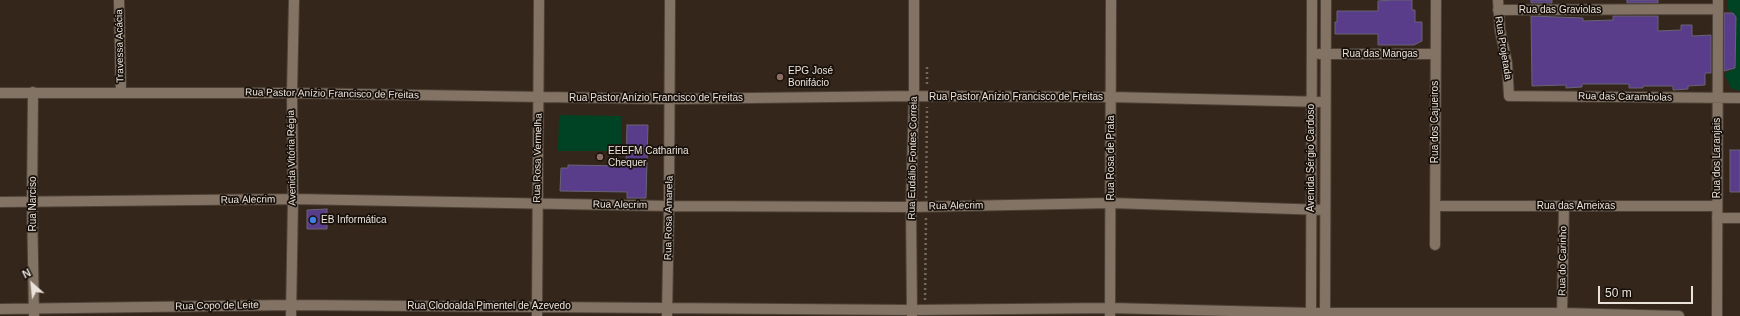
<!DOCTYPE html>
<html>
<head>
<meta charset="utf-8">
<style>
  body { margin:0 }
  #map { position:relative; width:1740px; height:316px; overflow:hidden; background:#34261a; font-family:Arial,sans-serif }
  canvas { display:block }
  .north { position:absolute; left:12px; top:264px; width:40px; height:40px; -webkit-text-stroke:3px #17100b; paint-order:stroke; rotate:333deg; font-size:11px; font-weight:700; line-height:16px; text-align:center; color:#ebe2da }
  .north::after { content:''; display:block; margin:auto; width:14px; height:18px; background:#ebe2da; clip-path:polygon(50% 0,100% 100%,50% 72%,0 100%) }
  .scale { position:absolute; left:1598px; top:286px; width:95px; height:18px; box-sizing:border-box; border:2px solid #ebe2da; border-top:0; padding-left:5px; font-size:12px; line-height:14px; white-space:nowrap; color:#ebe2da; -webkit-text-stroke:3px #17100b; paint-order:stroke }
</style>
</head>
<body>
<div id="map">
<canvas width="1740" height="316"></canvas>
<div class="north">N</div>
<div class="scale">50 m</div>
</div>
<script>
const g = document.querySelector('canvas').getContext('2d');
g.lineJoin = 'round';
function fill(path, color) { g.fillStyle = color; g.fill(path, 'evenodd'); }
const toPath = rows => new Path2D(rows.map(r => 'M' + r).join(''));
function strokePath(path, color, width, dash) { g.strokeStyle = color; g.lineWidth = width; g.lineCap = dash ? 'butt' : 'round'; g.setLineDash(dash || []); g.stroke(path); }
function drawText(font, color, halo, rows, align = 'center') {
  g.font = font + ' Arial,sans-serif'; g.lineWidth = 3.5; g.setLineDash([]); g.textBaseline = 'middle'; g.strokeStyle = halo; g.fillStyle = color; for (const [text, x, y, turn = 0] of rows) {
    g.save(); g.translate(x, y); g.rotate((+turn || 0) * Math.PI / 180); g.textAlign = isNaN(turn) ? turn : align; if (halo) g.strokeText(text, 0, 0); g.fillText(text, 0, 0); g.restore();
  }
}
fill(toPath([
  [1728,0,1740,0,1740,91,1731,88,1726,77,1726,73,1735,68,1736,17,1728,9],
  [559,115,621,116,621,151,558,151]
]), '#004324');
const building = toPath([
  [1391,0,1412,0,1412,10,1415,10,1415,22,1422,22,1422,41,1414,45,1378,45,1378,34,1335,34,1335,22,1337,22,1337,11,1378,11,1378,1,1391,0],
  [1531,0,1552,0,1552,3,1531,3,1531,0],
  [1627,0,1658,0,1658,3,1627,3,1627,0],
  [1724,13,1733,13,1736,17,1735,68,1724,71,1724,13],
  [1531,16,1583,18,1583,21,1613,20,1613,16,1658,16,1658,31,1681,30,1681,25,1692,25,1692,36,1711,35,1711,73,1705,73,1705,85,1688,86,1688,89,1673,90,1673,86,1643,86,1643,88,1629,88,1629,84,1582,84,1582,87,1566,88,1566,85,1532,86,1531,16],
  [627,125,648,125,646,198,627,198,627,192,560,191,561,168,568,168,568,165,626,166,627,125],
  [1730,150,1740,150,1740,192,1730,192,1730,150],
  [327,209,327,229,307,229,307,210,327,209]
]);
fill(building, '#5a3d8a');
strokePath(building, '#686376', 1);
const minor = toPath([
  [119,0,121,92],
  [1498,0,1500,30,1507,63,1509,96,1740,98],
  [1498,10,1718,9],
  [1319,54,1435,54],
  [33,92,32,202,34,316],
  [0,93,292,93,669,99,914,96,1111,97,1325,102],
  [0,202,293,199,669,206,911,207,1111,203,1325,210],
  [1435,206,1717,206],
  [1717,218,1740,218],
  [1435,245,1436,0],
  [0,309,291,305,912,310,1110,308,1311,313,1562,313,1679,316],
  [291,316,293,199,292,93,294,0],
  [537,316,539,0],
  [667,316,669,206,670,0],
  [912,316,911,207,914,96,914,0],
  [1110,316,1111,0],
  [1311,316,1312,0],
  [1325,316,1326,0],
  [1562,316,1564,206],
  [1717,316,1718,0]
]);
strokePath(minor, '#4d4237', 12);
strokePath(toPath([
  [927,67,927,86],
  [926,198,927,107],
  [925,300,926,217]
]), '#74685d', 2.5, [2, 3]);
strokePath(minor, '#837364', 10);
for (const [x, y, r, color] of [
  [780,77,4,"#8d6e63"],
  [600,157,4,"#8d6e63"],
  [313,220,4,"#3f7fe0"]
]) { const dot = new Path2D(); dot.arc(x, y, r, 0, 2 * Math.PI); g.fillStyle = color; g.fill(dot); strokePath(dot, '#17100b', 1.5); }
drawText('10px', '#ebe2da', '#17100b', [
  ["Rua das Graviolas",1560,10],
  ["Travessa Acácia",120,46,-91],
  ["Rua Projetada",1503,48,81],
  ["Rua das Mangas",1380,54],
  ["Rua Pastor Anízio Francisco de Freitas",332,94,1],
  ["Rua Pastor Anízio Francisco de Freitas",1016,97],
  ["Rua das Carambolas",1625,97,1],
  ["Rua Pastor Anízio Francisco de Freitas",656,98],
  ["Rua dos Cajueiros",1435,122,-90],
  ["Avenida Vitória Régia",292,158,-91],
  ["Rua Rosa Vermelha",538,158,-89],
  ["Rua Eudálio Fontes Correia",913,158,-89],
  ["Rua Rosa de Prata",1111,158,-90],
  ["Avenida Sérgio Cardoso",1311,158,-90],
  ["Rua dos Laranjais",1717,158,-90],
  ["Rua Alecrim",248,200,-1],
  ["Rua Narciso",33,204,-90],
  ["Rua Alecrim",620,205,1],
  ["Rua Alecrim",956,206,-1],
  ["Rua das Ameixas",1576,206],
  ["Rua Rosa Amarela",669,218,-89],
  ["Rua do Carinho",1563,261,-89],
  ["Rua Copo de Leite",217,306,-1],
  ["Rua Clodoalda Pimentel de Azevedo",489,306]
]);
drawText('10px', '#ebe2da', '#17100b', [
  ["EPG José",788,71],
  ["Bonifácio",788,83],
  ["EEEFM Catharina",608,151],
  ["Chequer",608,163],
  ["EB Informática",321,220]
], 'left');
</script>
</body>
</html>
